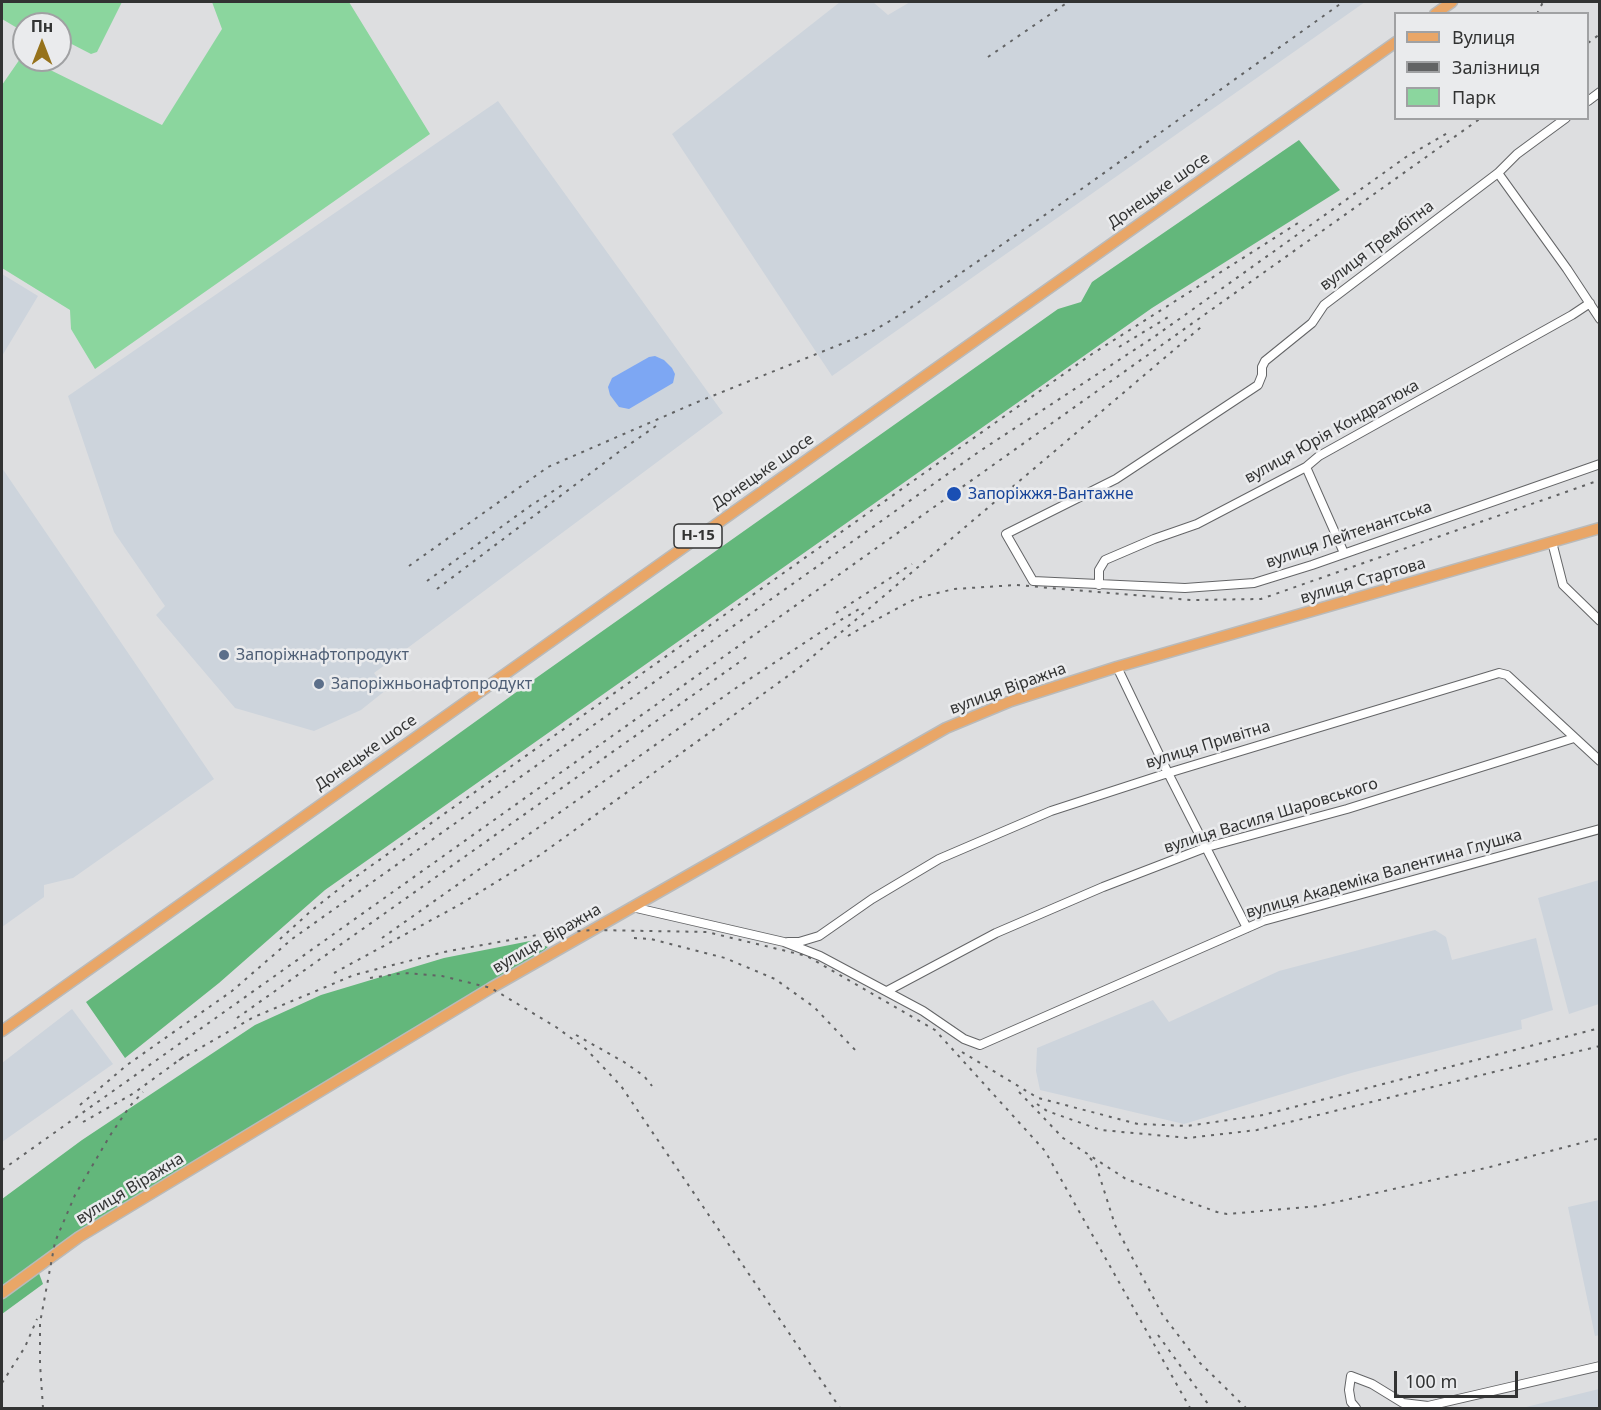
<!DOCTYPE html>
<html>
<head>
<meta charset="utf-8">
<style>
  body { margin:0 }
  #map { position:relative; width:1601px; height:1410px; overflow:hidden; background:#dddee0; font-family:"Noto Sans",sans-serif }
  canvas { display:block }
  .frame { position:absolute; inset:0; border:3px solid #323333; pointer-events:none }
  .legend { position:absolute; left:1394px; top:12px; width:195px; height:108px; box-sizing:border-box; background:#eaebed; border:2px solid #a0a1a3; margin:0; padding:8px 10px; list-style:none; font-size:18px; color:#323333 }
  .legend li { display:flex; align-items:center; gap:12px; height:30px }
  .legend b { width:30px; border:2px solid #a0a1a3 }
  .north { position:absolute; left:12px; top:12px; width:60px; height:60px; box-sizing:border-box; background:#eaebed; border:2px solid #a0a1a3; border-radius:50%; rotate:0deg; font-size:16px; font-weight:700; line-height:24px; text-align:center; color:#323333 }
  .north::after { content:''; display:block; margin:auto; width:21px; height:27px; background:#96721b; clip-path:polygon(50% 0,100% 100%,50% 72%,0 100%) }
  .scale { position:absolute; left:1394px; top:1371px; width:124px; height:27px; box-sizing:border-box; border:3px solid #323333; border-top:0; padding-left:8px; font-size:18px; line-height:21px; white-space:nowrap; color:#323333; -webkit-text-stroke:4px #eaebed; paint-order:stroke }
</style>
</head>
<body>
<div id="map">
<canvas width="1601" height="1410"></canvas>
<div class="frame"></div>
<ul class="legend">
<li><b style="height:8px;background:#e9a667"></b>Вулиця</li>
<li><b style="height:8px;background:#626364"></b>Залізниця</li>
<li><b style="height:16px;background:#8bd69e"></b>Парк</li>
</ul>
<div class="north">Пн</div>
<div class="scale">100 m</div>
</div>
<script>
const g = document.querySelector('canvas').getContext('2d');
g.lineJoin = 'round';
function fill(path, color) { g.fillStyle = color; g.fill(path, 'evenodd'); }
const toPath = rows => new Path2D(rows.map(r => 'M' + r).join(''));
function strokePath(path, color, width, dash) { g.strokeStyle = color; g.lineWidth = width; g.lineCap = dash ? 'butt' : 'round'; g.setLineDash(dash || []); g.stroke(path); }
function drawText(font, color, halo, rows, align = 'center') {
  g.font = font + ' "Noto Sans",sans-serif'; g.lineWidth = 5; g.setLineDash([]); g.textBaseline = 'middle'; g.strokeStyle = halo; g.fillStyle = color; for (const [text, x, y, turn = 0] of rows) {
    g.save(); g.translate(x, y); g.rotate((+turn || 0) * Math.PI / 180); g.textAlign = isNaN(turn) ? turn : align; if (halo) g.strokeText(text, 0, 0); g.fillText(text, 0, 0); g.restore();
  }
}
fill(toPath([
  [840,2,873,2,888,15,910,2,1365,2,832,376,672,134],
  [498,101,723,413,374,673,386,690,361,710,314,731,235,708,156,615,165,606,114,532,68,396],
  [2,274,38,296,2,356],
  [2,468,214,779,73,878,44,885,44,897,2,927],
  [1599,880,1599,1004,1569,1014,1538,898],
  [1435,930,1446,937,1452,960,1536,938,1553,1010,1521,1020,1522,1029,1351,1073,1184,1124,1040,1090,1036,1071,1037,1048,1153,1000,1169,1022,1279,971],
  [72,1009,113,1064,2,1142,2,1063],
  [1599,1200,1600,1335,1595,1336,1568,1207],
  [1599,1389,1599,1408,1522,1408]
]), '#cdd4dc');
fill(toPath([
  [2,2,122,2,97,52,91,54,60,38,60,24,24,24,24,32,2,19],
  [212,2,349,2,430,134,95,369,71,329,70,310,2,268,2,85,22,56,24,60,30,60,162,125,222,29]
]), '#8bd69e');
fill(toPath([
  [1299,140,1340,190,1152,308,325,890,219,983,125,1058,86,1002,529,683,1058,309,1081,302,1092,282],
  [530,941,548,947,517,973,37,1268,43,1284,2,1314,2,1199,82,1140,255,1025,321,995,444,958]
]), '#63b77b');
fill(toPath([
  [655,356,664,360,672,368,675,374,673,383,629,409,619,407,610,395,608,387,612,378,649,357]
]), '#7da7f3');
const minor = toPath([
  [1588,101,1600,92],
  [1566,118,1517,154,1498,173,1324,305,1312,323,1265,361,1262,367,1262,375,1258,385,1116,479,1006,534,1033,581,1185,588,1254,583,1312,565,1600,464],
  [1498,173,1567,269,1600,319],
  [1306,467,1344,553],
  [1552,542,1563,585,1600,621],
  [1099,585,1099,570,1105,560,1154,539,1197,524,1306,467,1319,456,1572,315,1590,303],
  [1117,667,1168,773,1247,928],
  [632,907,784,942,820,956,923,1011,964,1039,980,1045,1263,921,1600,829],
  [788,942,799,942,819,936,872,899,939,859,1051,811,1168,773,1499,673,1507,675,1600,761],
  [887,991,996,933,1103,887,1207,847,1347,809,1574,738],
  [1356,1408,1351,1402,1349,1390,1351,1376,1372,1384,1403,1403,1428,1406,1600,1366]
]);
const major = toPath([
  [1435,14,1452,2],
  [2,1031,1396,42],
  [2,1293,79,1237,491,988,946,728,1011,701,1117,667,1600,528]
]);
strokePath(minor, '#646567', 10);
strokePath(major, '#b9baba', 13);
strokePath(minor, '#fff', 8);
strokePath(major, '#e9a667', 10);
strokePath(toPath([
  [1537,14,1543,2],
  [1588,43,1600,34],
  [988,57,1068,2],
  [1119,347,1170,316],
  [409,566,548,467,695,403,871,332,900,315,1055,208,1343,2],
  [427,581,530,506,564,484],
  [437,589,620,451,656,426],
  [836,613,912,564],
  [848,636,866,625,917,598,954,589,1016,585,1191,600,1261,599,1600,480],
  [382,938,736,688,824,630,861,608],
  [634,938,651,939,725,958,775,979,814,1007,859,1054],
  [280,939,311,911,344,885,1092,354,1298,223],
  [334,973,459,905,540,855,799,668,1201,327],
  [370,978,404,973,442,976,491,988,556,1027,586,1049,621,1086,840,1408],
  [237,1018,748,656],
  [576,1035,624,1062,644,1076,652,1086],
  [962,1052,1038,1098,1138,1124,1187,1126,1263,1115,1600,1028],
  [179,1060,254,1017,354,975,444,952,543,934,592,930,707,932,807,956,935,1030,1045,1151,1190,1408],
  [1019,1092,1063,1138,1126,1179,1217,1212,1227,1214,1319,1206,1490,1167,1600,1138],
  [1037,1104,1047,1111,1101,1130,1188,1138,1257,1130,1600,1046],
  [80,1105,127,1065,232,991,292,939,980,451,1154,337,1406,157,1451,131],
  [83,1122,134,1093,186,1055],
  [1090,1158,1096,1165,1115,1225,1162,1314,1198,1361,1246,1408],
  [2,1170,1481,118],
  [1158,1335,1211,1408],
  [2,1383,25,1347,37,1319],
  [43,1408,40,1364,40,1323,55,1242,75,1195,111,1134,130,1106,143,1092]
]), '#626364', 2, [3, 6]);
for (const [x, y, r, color] of [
  [954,494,8,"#1a4fb4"],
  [224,655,6,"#5c6f8a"],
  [319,684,6,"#5c6f8a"]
]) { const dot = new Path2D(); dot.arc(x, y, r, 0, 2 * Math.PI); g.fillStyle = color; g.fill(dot); strokePath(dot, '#eaebed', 2); }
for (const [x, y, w] of [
  [698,536,48]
]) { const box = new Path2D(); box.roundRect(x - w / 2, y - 12, w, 24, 4.5); g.fillStyle = '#eaebed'; g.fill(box); strokePath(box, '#323333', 1.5); }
drawText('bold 15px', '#323333', null, [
  ["Н-15",698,536]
]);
drawText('16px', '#323333', '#eaebed', [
  ["Донецьке шосе",1159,191,-35],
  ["вулиця Трембітна",1377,246,-37],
  ["вулиця Юрія Кондратюка",1332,432,-29],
  ["Донецьке шосе",763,472,-35],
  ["вулиця Лейтенантська",1349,535,-19],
  ["вулиця Стартова",1363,581,-16],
  ["вулиця Віражна",1008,689,-20],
  ["вулиця Привітна",1208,745,-17],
  ["Донецьке шосе",366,753,-35],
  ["вулиця Василя Шаровського",1271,816,-17],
  ["вулиця Академіка Валентина Глушка",1384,874,-16],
  ["вулиця Віражна",547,939,-30],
  ["вулиця Віражна",130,1189,-31]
]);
drawText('16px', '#164399', '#eaebed', [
  ["Запоріжжя-Вантажне",968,494]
], 'left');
drawText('16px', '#4e5e75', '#eaebed', [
  ["Запоріжнафтопродукт",236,655],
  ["Запоріжньонафтопродукт",331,684]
], 'left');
</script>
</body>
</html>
